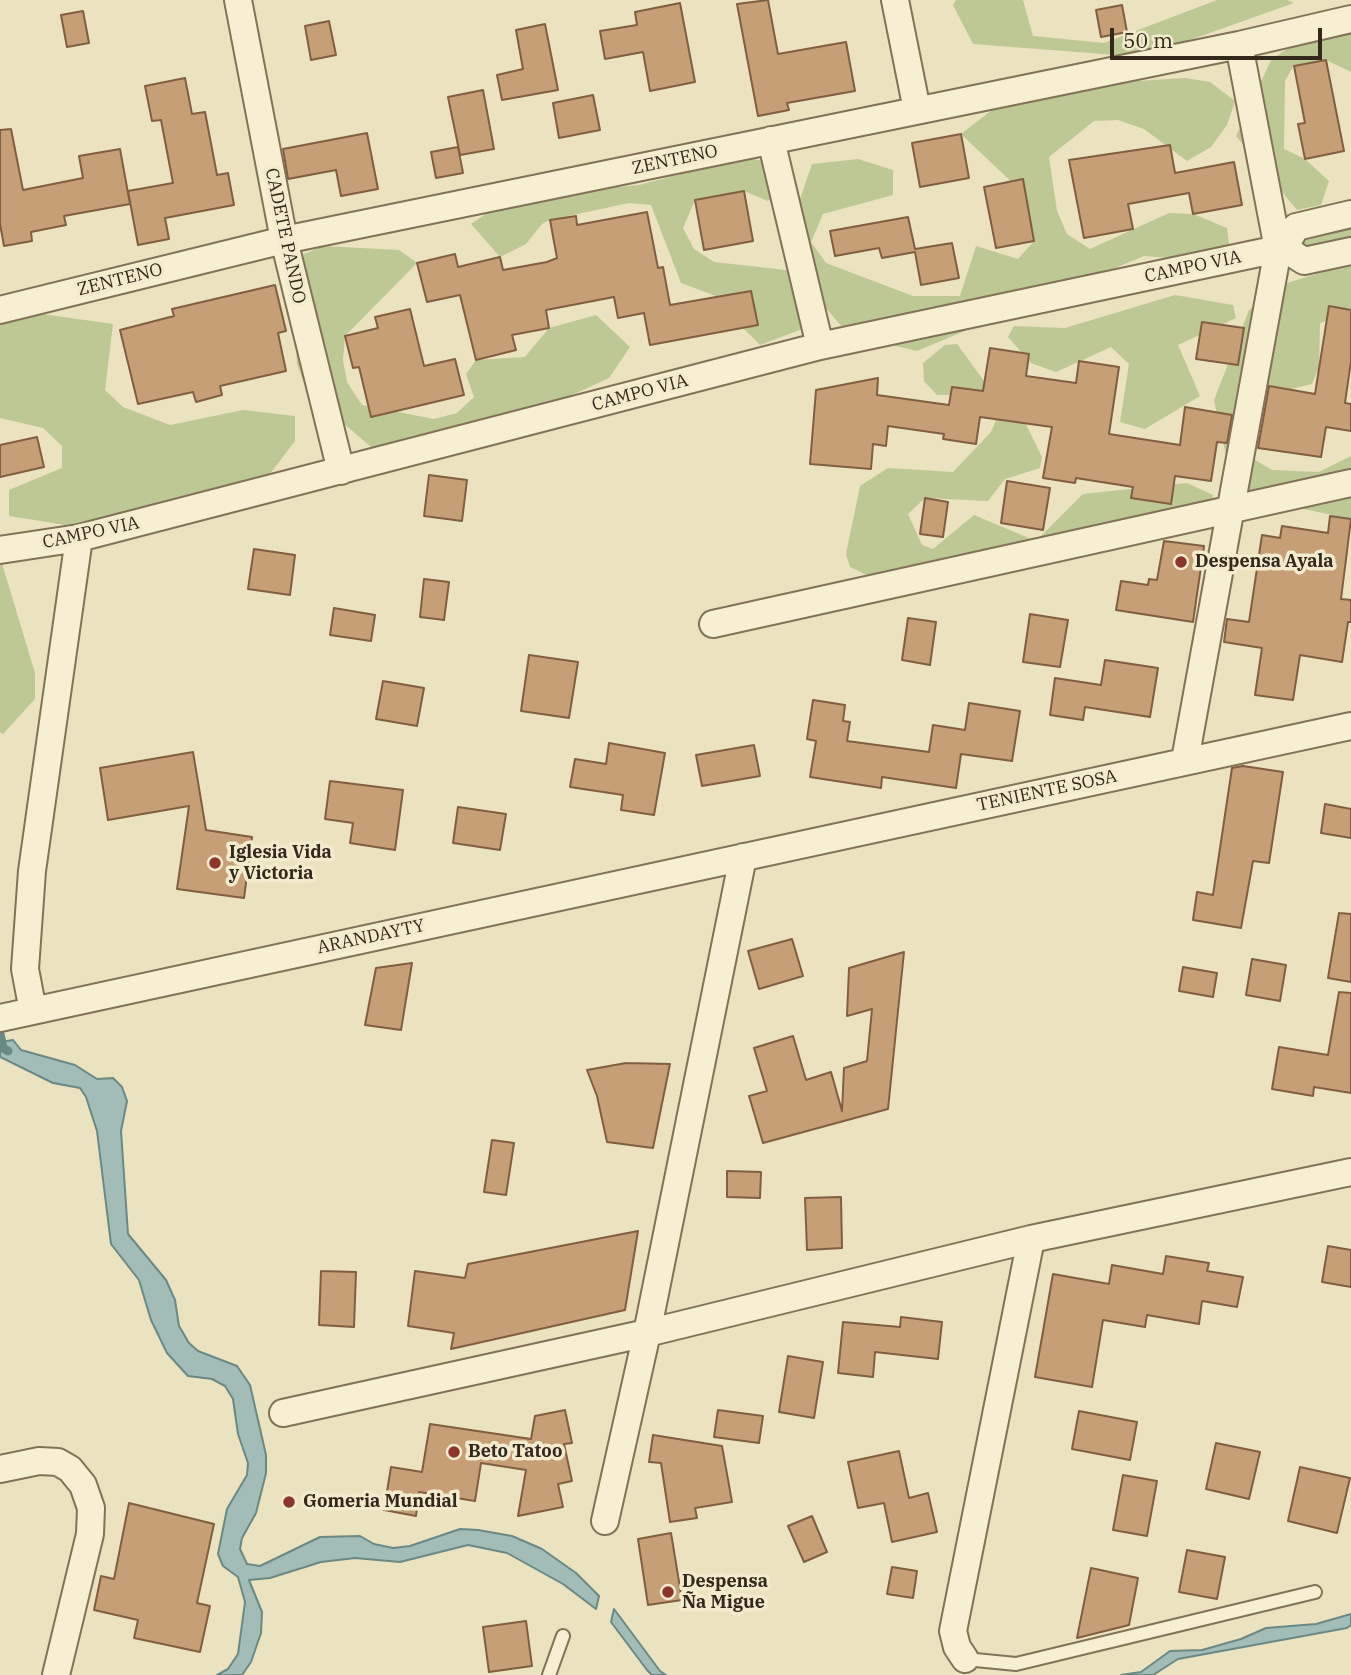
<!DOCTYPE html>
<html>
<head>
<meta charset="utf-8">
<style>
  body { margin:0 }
  #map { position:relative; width:1351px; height:1675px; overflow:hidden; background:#ebe2bf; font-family:"IBM Plex Serif",serif }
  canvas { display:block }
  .scale { position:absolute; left:1110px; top:28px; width:212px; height:32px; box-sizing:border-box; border:4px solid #32291c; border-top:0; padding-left:9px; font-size:21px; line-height:24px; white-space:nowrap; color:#32291c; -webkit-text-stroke:5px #f3ebce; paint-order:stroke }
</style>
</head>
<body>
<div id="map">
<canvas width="1351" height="1675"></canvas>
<div class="scale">50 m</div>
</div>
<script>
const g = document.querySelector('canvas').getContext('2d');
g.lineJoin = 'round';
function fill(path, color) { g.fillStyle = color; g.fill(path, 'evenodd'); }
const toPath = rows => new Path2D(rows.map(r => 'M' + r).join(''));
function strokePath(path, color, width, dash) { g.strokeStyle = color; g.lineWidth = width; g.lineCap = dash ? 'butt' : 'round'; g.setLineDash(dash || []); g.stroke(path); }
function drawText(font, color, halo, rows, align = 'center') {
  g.font = font + ' "IBM Plex Serif",serif'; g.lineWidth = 7; g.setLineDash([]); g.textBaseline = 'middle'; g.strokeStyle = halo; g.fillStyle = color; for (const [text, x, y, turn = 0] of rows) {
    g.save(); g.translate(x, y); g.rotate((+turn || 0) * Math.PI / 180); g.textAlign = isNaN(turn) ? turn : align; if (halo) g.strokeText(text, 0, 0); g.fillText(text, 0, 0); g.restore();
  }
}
fill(toPath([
  [956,0,1023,0,1033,36,1104,43,1217,0,1287,0,1294,3,1142,57,973,44,953,5],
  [1351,24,1351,72,1326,60,1294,65,1285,81,1284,149,1305,159,1329,181,1321,205,1297,210,1236,136,1271,60,1310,33],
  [1185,78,1210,82,1235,101,1227,125,1211,147,1187,161,1144,129,1118,120,1094,121,1049,157,1057,211,1067,234,1090,249,1169,213,1193,214,1227,228,1230,252,1209,261,1144,256,917,351,848,334,813,293,813,325,760,345,742,327,729,301,681,283,651,205,629,203,550,220,542,224,526,244,500,257,471,224,509,198,639,185,746,157,774,164,789,186,768,201,744,191,695,200,683,228,694,249,714,262,786,270,807,286,788,234,812,164,858,159,893,170,893,195,823,214,811,242,826,263,913,296,960,296,976,246,1018,259,1034,241,1020,190,961,134,992,110,1105,83],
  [1351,225,1351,241,1301,253,1296,239],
  [323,246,399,250,417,263,345,336,343,360,347,382,362,405,434,419,457,413,474,397,466,374,476,360,525,357,549,328,596,315,630,347,609,378,485,435,384,458,307,392,297,364,291,283,302,255],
  [1351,263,1351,313,1320,323,1319,367,1312,384,1261,396,1252,458,1272,470,1319,472,1351,456,1351,519,1247,497,1231,478,1214,400,1249,310,1281,285],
  [1175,295,1233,305,1236,318,1178,345,1200,396,1145,429,1120,422,1129,364,1111,347,1056,372,1031,363,1008,337,1014,326,1065,328],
  [0,308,113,324,105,390,123,407,170,425,243,410,295,416,295,441,263,483,91,529,9,516,9,490,62,468,62,446,43,428,0,418],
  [957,344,984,381,1012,396,1042,457,1040,468,1005,479,988,501,925,498,908,514,922,545,933,549,974,515,1036,541,1083,494,1187,483,1213,495,1211,508,899,590,850,567,846,554,860,486,888,468,953,472,991,432,996,420,994,394,937,395,924,381,923,363,945,345],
  [0,557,35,673,35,699,3,734,0,732]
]), '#bdc894');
const water = toPath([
  [13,1040,21,1050,75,1065,97,1079,113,1078,122,1087,127,1101,121,1131,128,1234,166,1280,175,1300,179,1326,189,1343,198,1351,237,1366,250,1385,266,1455,266,1473,256,1513,242,1538,240,1549,247,1564,260,1566,320,1537,360,1536,374,1544,393,1548,410,1546,460,1529,478,1530,512,1536,542,1549,576,1573,599,1596,596,1609,563,1584,507,1553,468,1545,400,1562,355,1558,321,1562,270,1578,249,1580,262,1612,261,1633,251,1662,242,1675,217,1675,228,1669,238,1654,245,1602,238,1577,223,1566,218,1554,227,1509,247,1475,248,1463,238,1434,233,1399,225,1386,212,1379,188,1376,167,1353,151,1320,139,1280,111,1244,97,1131,86,1097,80,1088,53,1083,0,1057,0,1042,13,1040],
  [614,1609,660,1671,666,1675,652,1675,647,1670,611,1622,614,1609],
  [1351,1614,1351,1625,1347,1628,1178,1659,1153,1675,1121,1675,1141,1672,1170,1651,1202,1650,1241,1639,1266,1628,1316,1624,1351,1614]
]);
fill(water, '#a2bdb7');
strokePath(water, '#6a8985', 2);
strokePath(toPath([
  [0,1034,3,1048,8,1051]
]), '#6a8985', 9);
const building = toPath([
  [768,0,778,54,846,42,855,91,787,103,789,110,758,116,737,4,768,0],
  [680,3,695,82,650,91,643,52,605,59,600,31,637,25,635,12,680,3],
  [1122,5,1127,32,1101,37,1096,10,1122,5],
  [83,11,89,43,67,47,61,15,83,11],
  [329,21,336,55,311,60,305,26,329,21],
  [545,24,558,90,502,100,497,75,523,69,516,30,545,24],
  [1326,60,1344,151,1305,159,1298,124,1305,123,1294,66,1326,60],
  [185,78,192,114,205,112,217,175,228,173,234,205,165,218,169,239,138,245,128,191,173,183,161,120,152,121,145,86,185,78],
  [483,90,494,149,460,155,448,97,483,90],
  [593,95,600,130,559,138,553,103,593,95],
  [11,129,23,190,83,178,79,156,120,149,130,204,64,216,66,225,31,232,32,241,4,246,0,224,0,130,11,129],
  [367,133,378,189,341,196,336,170,288,179,283,149,367,133],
  [961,134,969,178,920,187,912,143,961,134],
  [1170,145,1175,173,1234,162,1242,205,1193,214,1189,193,1128,204,1133,229,1084,238,1069,160,1170,145],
  [458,147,463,173,436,178,431,152,458,147],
  [1023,179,1034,241,996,248,984,187,1023,179],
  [744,191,753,241,704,250,695,200,744,191],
  [647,212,658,268,663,267,670,305,751,291,758,325,650,345,644,313,618,318,614,297,546,310,549,328,512,335,516,350,476,360,460,295,427,302,417,263,455,254,458,267,500,257,503,270,547,262,557,258,550,220,576,216,577,225,647,212],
  [908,217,915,249,952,243,959,278,921,285,915,252,882,258,879,248,835,256,830,231,908,217],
  [275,285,286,331,278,333,286,371,220,386,222,395,196,402,193,392,138,404,120,330,174,316,172,309,275,285],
  [1329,306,1351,310,1351,361,1345,403,1351,404,1351,431,1326,427,1321,457,1258,448,1269,386,1315,394,1329,306],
  [410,309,424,366,455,359,464,395,371,417,359,367,353,368,345,336,378,328,375,317,410,309],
  [1202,322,1244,328,1238,365,1196,359,1202,322],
  [990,348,1029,354,1026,376,1076,383,1079,361,1119,367,1109,434,1180,445,1185,407,1232,415,1227,443,1217,442,1211,481,1175,476,1171,504,1131,498,1133,487,1076,478,1075,483,1043,478,1052,427,980,417,976,444,943,439,944,434,888,426,886,446,873,444,871,469,810,464,816,390,878,378,877,395,949,405,952,387,983,391,990,348],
  [37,437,44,467,0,477,0,445,37,437],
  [429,475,467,480,462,521,424,516,429,475],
  [1007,481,1050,488,1043,530,1001,523,1007,481],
  [925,498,948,502,943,537,920,534,925,498],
  [1330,516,1351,519,1341,599,1351,600,1351,622,1348,622,1342,662,1300,655,1293,700,1255,695,1262,648,1224,642,1227,619,1249,622,1262,535,1280,538,1282,526,1328,533,1330,516],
  [1164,541,1204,546,1193,622,1116,610,1121,581,1148,585,1149,579,1157,580,1164,541],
  [254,549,295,555,290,595,248,589,254,549],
  [424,579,449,582,444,620,420,617,424,579],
  [334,608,375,615,371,641,330,635,334,608],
  [1030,614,1068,620,1060,667,1023,662,1030,614],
  [908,618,936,622,930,665,902,660,908,618],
  [529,655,578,662,569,718,521,711,529,655],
  [1105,660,1158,668,1150,717,1085,707,1083,720,1050,715,1055,678,1101,685,1105,660],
  [383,681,424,688,417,726,376,719,383,681],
  [813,700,845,705,843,721,850,722,847,741,929,752,933,725,965,730,969,703,1020,711,1012,761,961,754,956,788,882,777,881,788,810,777,816,741,807,739,813,700],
  [609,743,665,753,654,815,621,810,623,795,570,787,575,759,606,764,609,743],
  [754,745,760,776,702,786,696,755,754,745],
  [193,752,206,830,252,837,244,898,177,889,189,806,108,820,100,768,193,752],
  [1243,766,1283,772,1269,863,1253,861,1241,928,1193,920,1197,892,1213,895,1232,768,1243,766],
  [330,781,403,790,395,850,350,843,353,823,325,819,330,781],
  [1325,804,1351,809,1351,838,1321,833,1325,804],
  [458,807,506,814,500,850,453,843,458,807],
  [1339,913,1351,914,1351,982,1328,978,1339,913],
  [792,939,803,976,759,989,748,951,792,939],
  [904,952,888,1109,763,1143,749,1096,767,1091,754,1048,793,1036,806,1080,831,1072,842,1111,844,1068,867,1061,872,1009,847,1016,849,968,904,952],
  [1252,959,1286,965,1280,1001,1246,995,1252,959],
  [412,963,401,1030,365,1025,376,968,412,963],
  [1183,967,1217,973,1213,997,1179,991,1183,967],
  [1339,992,1351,993,1351,1093,1314,1087,1313,1096,1272,1089,1279,1047,1328,1055,1339,992],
  [626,1063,670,1064,653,1148,607,1142,597,1096,587,1070,626,1063],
  [492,1140,514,1143,506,1195,484,1192,492,1140],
  [727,1171,761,1172,760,1198,727,1197,727,1171],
  [841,1197,842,1248,807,1250,805,1198,841,1197],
  [638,1231,625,1310,451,1349,454,1333,408,1326,415,1271,465,1278,468,1264,638,1231],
  [1328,1246,1351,1250,1351,1287,1322,1282,1328,1246],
  [1166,1256,1209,1263,1207,1271,1243,1277,1237,1307,1202,1301,1199,1324,1147,1315,1145,1327,1103,1320,1092,1387,1035,1377,1053,1274,1109,1284,1112,1265,1163,1274,1166,1256],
  [321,1271,356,1272,354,1327,319,1325,321,1271],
  [901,1317,942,1322,938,1359,875,1352,873,1377,838,1373,843,1322,900,1327,901,1317],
  [788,1356,823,1362,814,1418,779,1412,788,1356],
  [565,1410,572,1443,564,1444,572,1481,558,1484,563,1507,518,1516,526,1470,481,1463,475,1501,419,1492,416,1516,384,1510,391,1467,422,1472,430,1424,531,1439,535,1416,565,1410],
  [718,1410,763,1416,759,1443,714,1437,718,1410],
  [1079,1411,1137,1422,1130,1460,1072,1449,1079,1411],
  [653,1435,722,1446,732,1502,695,1508,697,1518,670,1522,661,1463,649,1462,653,1435],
  [1216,1443,1260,1452,1249,1499,1206,1489,1216,1443],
  [899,1451,909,1498,928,1493,937,1532,892,1542,884,1503,858,1508,848,1462,899,1451],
  [1300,1467,1350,1478,1337,1533,1288,1521,1300,1467],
  [1123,1475,1157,1481,1147,1536,1113,1530,1123,1475],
  [129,1503,214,1524,197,1603,210,1606,200,1652,134,1638,138,1620,94,1610,101,1576,114,1579,129,1503],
  [812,1516,827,1552,804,1562,788,1526,812,1516],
  [671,1533,682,1600,648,1605,638,1539,671,1533],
  [1187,1550,1225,1557,1217,1599,1179,1592,1187,1550],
  [892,1567,917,1571,913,1598,887,1594,892,1567],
  [1091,1568,1138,1578,1129,1625,1077,1638,1091,1568],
  [526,1621,532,1666,489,1672,483,1627,526,1621]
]);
fill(building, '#c79f77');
strokePath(building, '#805f40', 2);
const lane = toPath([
  [965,1659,1016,1664,1315,1592],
  [549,1675,563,1636]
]);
const street = toPath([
  [238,0,284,240,341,471],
  [895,0,917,110],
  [771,140,820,346],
  [1284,248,1296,227,1351,214],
  [0,310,284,240,1239,45,1351,19],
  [0,550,79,538,820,346,1278,249,1284,248,1304,261,1351,251],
  [713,624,1351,483],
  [1185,760,1278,249,1239,45],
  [33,1011,25,969,32,871,79,538],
  [0,1018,1351,726],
  [283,1413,647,1333,1031,1239,1351,1172],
  [0,1469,39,1461,58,1462,70,1469,83,1485,91,1508,90,1534,56,1675],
  [605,1521,647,1333,743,857],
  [965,1659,957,1647,953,1631,1031,1239]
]);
strokePath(lane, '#827258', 16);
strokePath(street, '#827258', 30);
strokePath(lane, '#f6efd1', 12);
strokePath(street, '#f6efd1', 26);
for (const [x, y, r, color] of [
  [1181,562,7,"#8d342c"],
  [215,863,7,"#8d342c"],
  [454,1452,7,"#8d342c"],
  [289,1502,7,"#8d342c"],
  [668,1592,7,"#8d342c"]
]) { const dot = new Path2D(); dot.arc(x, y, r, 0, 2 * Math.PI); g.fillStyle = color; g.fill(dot); strokePath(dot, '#f3ebce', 2.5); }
drawText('18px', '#32291c', '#f3ebce', [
  ["ZENTENO",675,160,-12],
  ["CADETE PANDO",285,236,78],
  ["CAMPO VIA",1193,267,-12],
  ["ZENTENO",120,280,-14],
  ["CAMPO VIA",640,393,-15],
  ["CAMPO VIA",91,533,-12],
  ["TENIENTE SOSA",1047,791,-12],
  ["ARANDAYTY",371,937,-12]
]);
drawText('bold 18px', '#32291c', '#f3ebce', [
  ["Despensa Ayala",1195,562],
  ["Iglesia Vida",229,853],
  ["y Victoria",229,874],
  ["Beto Tatoo",468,1452],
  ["Gomeria Mundial",303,1502],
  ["Despensa",682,1582],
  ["Ña Migue",682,1603]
], 'left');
</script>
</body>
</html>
